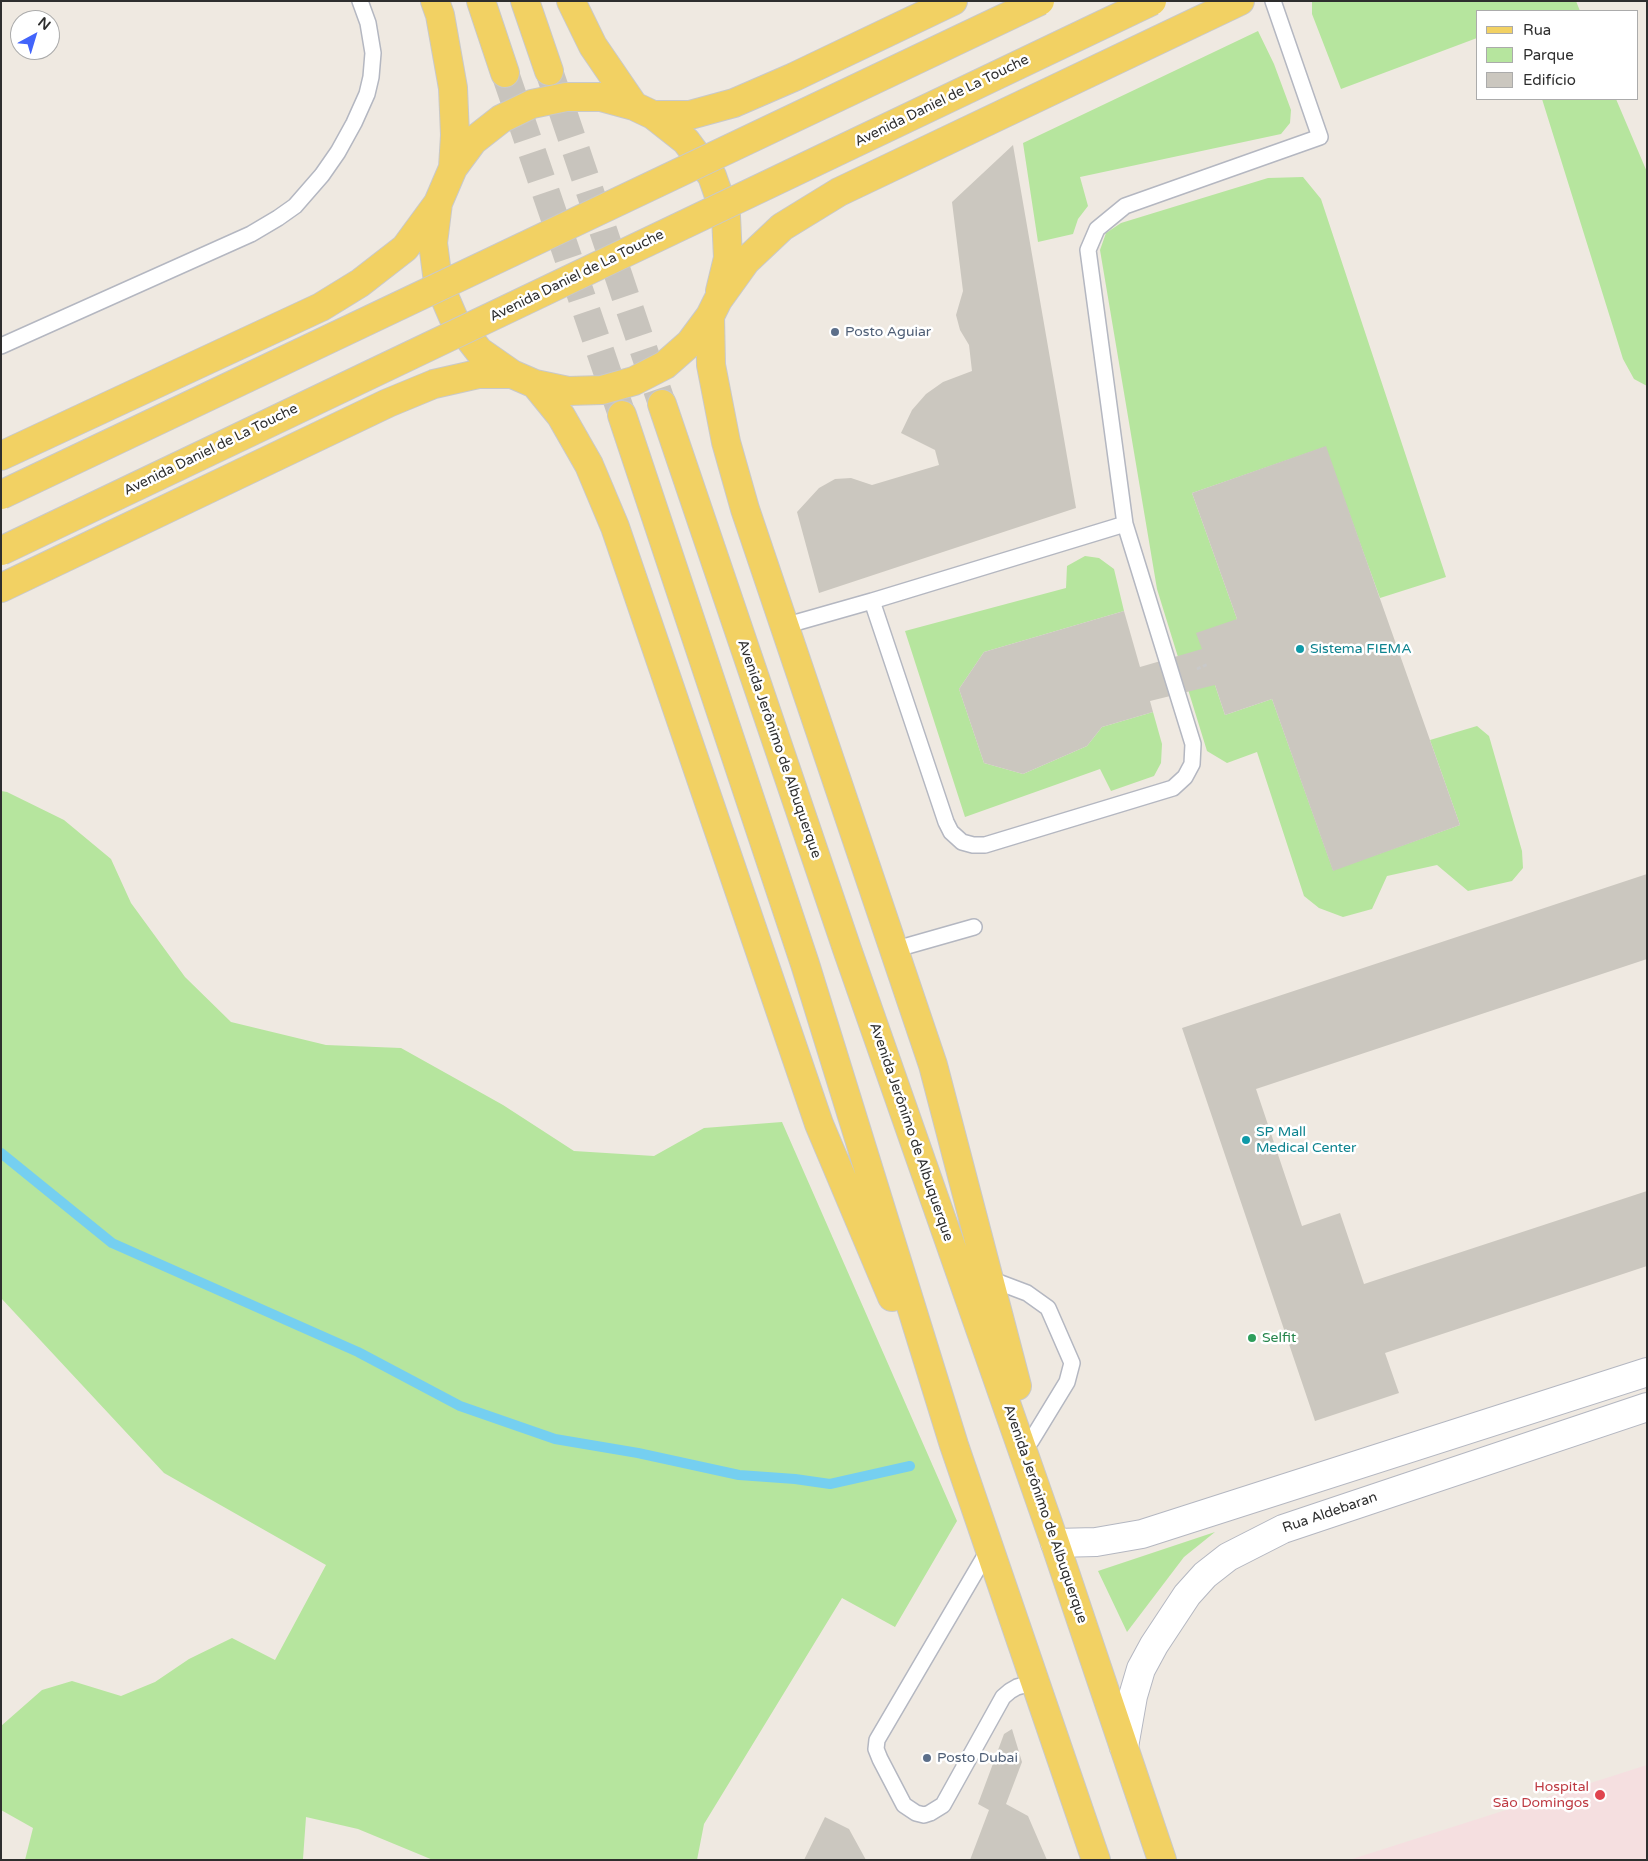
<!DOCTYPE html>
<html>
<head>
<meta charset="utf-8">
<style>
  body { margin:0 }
  #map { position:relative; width:1648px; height:1861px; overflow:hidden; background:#efe9e1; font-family:"Varela Round",sans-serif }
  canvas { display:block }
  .frame { position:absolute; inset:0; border:2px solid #2e2e2e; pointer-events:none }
  .legend { position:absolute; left:1476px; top:10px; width:162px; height:90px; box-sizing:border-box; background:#fff; border:1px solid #ababab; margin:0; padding:6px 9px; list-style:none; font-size:15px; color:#2e2e2e }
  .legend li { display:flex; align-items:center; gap:10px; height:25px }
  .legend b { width:25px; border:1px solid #ababab }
  .north { position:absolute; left:10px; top:10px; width:50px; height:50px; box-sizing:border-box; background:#fff; border:1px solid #ababab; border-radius:50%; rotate:39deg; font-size:14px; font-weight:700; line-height:20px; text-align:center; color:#2e2e2e }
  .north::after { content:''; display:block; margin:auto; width:18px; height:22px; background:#4264fb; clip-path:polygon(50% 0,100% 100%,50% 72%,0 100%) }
</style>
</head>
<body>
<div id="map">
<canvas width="1648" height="1861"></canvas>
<div class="frame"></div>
<ul class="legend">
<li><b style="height:6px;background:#f2d163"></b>Rua</li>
<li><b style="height:14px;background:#b6e59e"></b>Parque</li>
<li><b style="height:14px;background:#cbc7bf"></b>Edifício</li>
</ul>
<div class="north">N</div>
</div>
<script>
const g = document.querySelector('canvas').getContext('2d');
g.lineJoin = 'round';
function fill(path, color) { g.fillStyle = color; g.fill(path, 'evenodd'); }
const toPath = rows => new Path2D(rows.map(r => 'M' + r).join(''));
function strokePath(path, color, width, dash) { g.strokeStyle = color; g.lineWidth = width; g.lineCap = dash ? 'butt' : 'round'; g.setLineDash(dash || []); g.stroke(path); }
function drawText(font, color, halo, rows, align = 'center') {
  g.font = font + ' "Varela Round",sans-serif'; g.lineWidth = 5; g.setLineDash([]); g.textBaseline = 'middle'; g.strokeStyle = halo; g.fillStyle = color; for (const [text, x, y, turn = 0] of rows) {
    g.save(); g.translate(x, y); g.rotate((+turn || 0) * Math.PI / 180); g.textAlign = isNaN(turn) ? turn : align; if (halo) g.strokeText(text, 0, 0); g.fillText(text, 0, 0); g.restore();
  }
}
fill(toPath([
  [1647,1765,1647,1860,1349,1860,1462,1824]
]), '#f5dfe0');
fill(toPath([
  [1312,1,1576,1,1580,11,1477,11,1477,38,1341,89,1312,14],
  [1258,31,1274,64,1291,110,1290,123,1281,134,1080,177,1088,206,1078,219,1073,234,1038,242,1023,143],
  [1542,99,1616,99,1647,172,1647,386,1634,379,1623,359],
  [1303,177,1321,199,1446,577,1380,598,1325,447,1192,493,1237,619,1208,664,1225,715,1272,699,1333,870,1460,825,1430,740,1477,726,1489,736,1522,851,1523,868,1512,881,1468,891,1437,865,1387,876,1372,909,1343,917,1319,908,1304,896,1257,752,1227,763,1207,751,1157,589,1100,250,1106,233,1121,223,1268,178],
  [1085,556,1099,558,1114,569,1124,611,984,652,959,689,984,763,1023,774,1087,746,1102,727,1153,712,1162,744,1161,763,1154,776,1111,791,1100,769,965,817,905,631,1066,588,1067,566],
  [1,791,7,792,64,820,111,859,131,903,185,977,231,1022,326,1045,401,1048,503,1105,574,1151,654,1156,704,1128,782,1122,957,1521,895,1627,842,1598,704,1824,697,1860,433,1860,358,1829,306,1817,303,1859,297,1860,25,1860,33,1828,1,1810,1,1726,42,1690,72,1681,121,1696,155,1682,189,1659,232,1638,275,1660,326,1565,164,1473,1,1298],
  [1215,1532,1184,1557,1127,1632,1098,1571]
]), '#b6e59e');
strokePath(toPath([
  [1,1153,112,1243,358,1352,460,1406,555,1439,638,1453,739,1475,795,1479,830,1484,910,1466]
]), '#75cff0', 10);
fill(toPath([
  [1013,145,1076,508,819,593,797,512,819,488,835,479,851,478,872,485,939,465,935,450,901,433,912,410,926,394,943,382,972,371,969,345,960,330,956,315,963,291,952,202],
  [1326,446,1460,825,1333,871,1272,699,1225,715,1215,685,1150,701,1153,712,1102,727,1087,746,1023,774,984,763,959,689,984,652,1124,611,1140,667,1202,649,1196,633,1237,619,1192,493],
  [1647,874,1647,959,1256,1089,1302,1226,1340,1213,1364,1284,1647,1191,1647,1266,1385,1353,1399,1393,1315,1421,1182,1028],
  [1012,1729,1022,1762,1006,1804,1028,1816,1047,1860,970,1860,989,1810,978,1804,1004,1734],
  [825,1817,849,1829,866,1860,804,1860]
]), '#cbc7bf');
strokePath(toPath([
  [549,71,662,404],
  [505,73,622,415]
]), '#c8c4bd', 28, [28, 14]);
const service = toPath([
  [1,346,251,234,278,218,295,206,322,175,338,152,354,123,367,94,371,77,373,53,368,23,360,1],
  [1125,524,872,601,946,822,951,832,962,842,973,845,985,845,1173,788,1185,777,1192,764,1193,744,1125,524,1088,250,1097,229,1125,206,1320,137,1273,1],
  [784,626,872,601],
  [893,950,974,927],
  [990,1279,1027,1293,1048,1308,1072,1363,1067,1382,1031,1441],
  [989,1549,877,1740,876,1749,880,1759,904,1805,916,1813,924,1815,930,1813,943,1805,1003,1697,1010,1691,1017,1687,1035,1682]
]);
const minor = toPath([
  [1055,1543,1096,1542,1142,1534,1647,1372],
  [1124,1747,1133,1696,1141,1669,1154,1645,1187,1595,1205,1575,1228,1557,1283,1529,1647,1407]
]);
const primary = toPath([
  [435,1,440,15,453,88,455,135,453,168],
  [481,1,505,73],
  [525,1,549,71],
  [571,1,593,46,634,106],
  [653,115,690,115,734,103,794,77,953,1],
  [438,203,433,243,438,282,454,319,479,351,512,374,535,384,568,391,602,390,634,381,665,365,690,343,710,316,718,300,746,261,782,227,839,192,1240,1],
  [710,316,711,365,726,442,745,509,933,1065,1017,1386],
  [535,384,561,416,589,465,615,527,819,1124,892,1297],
  [662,404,847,949,1055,1543,1162,1860],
  [622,415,805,964,954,1445,1096,1860],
  [1,456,321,307,360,283,405,248,438,203,453,168,473,141,501,119,532,104,566,97,601,97,634,106,653,115,686,141,712,176,726,216,728,258,720,291],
  [1,588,388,403,434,384,478,374,512,374]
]);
strokePath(service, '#b4b7c1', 18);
strokePath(minor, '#b4b7c1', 30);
strokePath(primary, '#c9c9c9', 30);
strokePath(toPath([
  [1197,669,1208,664]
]), '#c9c9c9', 3, [4, 2.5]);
strokePath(service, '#fff', 15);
strokePath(minor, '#fff', 28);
strokePath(primary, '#f2d163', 28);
const primaryBridge = toPath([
  [1,495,1040,1],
  [1,551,1152,1]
]);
strokePath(primaryBridge, '#c9c9c9', 30, []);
strokePath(primaryBridge, '#f2d163', 28);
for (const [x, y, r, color] of [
  [835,332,5,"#5c6f8a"],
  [1300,649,5,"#0f9aa8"],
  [1246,1140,5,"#0f9aa8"],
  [1252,1338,5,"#2e9e5b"],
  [927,1758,5,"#5c6f8a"],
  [1600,1795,6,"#e0444e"]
]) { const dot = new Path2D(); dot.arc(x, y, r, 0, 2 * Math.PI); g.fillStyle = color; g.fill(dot); strokePath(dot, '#fff', 2); }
drawText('14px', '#2e2e2e', '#fff', [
  ["Avenida Daniel de La Touche",942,101,-26],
  ["Avenida Daniel de La Touche",577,276,-26],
  ["Avenida Daniel de La Touche",211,450,-26],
  ["Avenida Jerônimo de Albuquerque",779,749,71],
  ["Avenida Jerônimo de Albuquerque",911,1132,71],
  ["Rua Aldebaran",1330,1513,-19],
  ["Avenida Jerônimo de Albuquerque",1045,1514,71]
]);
drawText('14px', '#4e5e75', '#fff', [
  ["Posto Aguiar",845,332],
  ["Posto Dubai",937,1758]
], 'left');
drawText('14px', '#0d838f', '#fff', [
  ["Sistema FIEMA",1310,649],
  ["SP Mall",1256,1132],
  ["Medical Center",1256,1148]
], 'left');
drawText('14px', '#27864d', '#fff', [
  ["Selfit",1262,1338]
], 'left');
drawText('14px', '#be3a42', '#fff', [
  ["Hospital",1589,1787],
  ["São Domingos",1589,1803]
], 'right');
</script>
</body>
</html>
